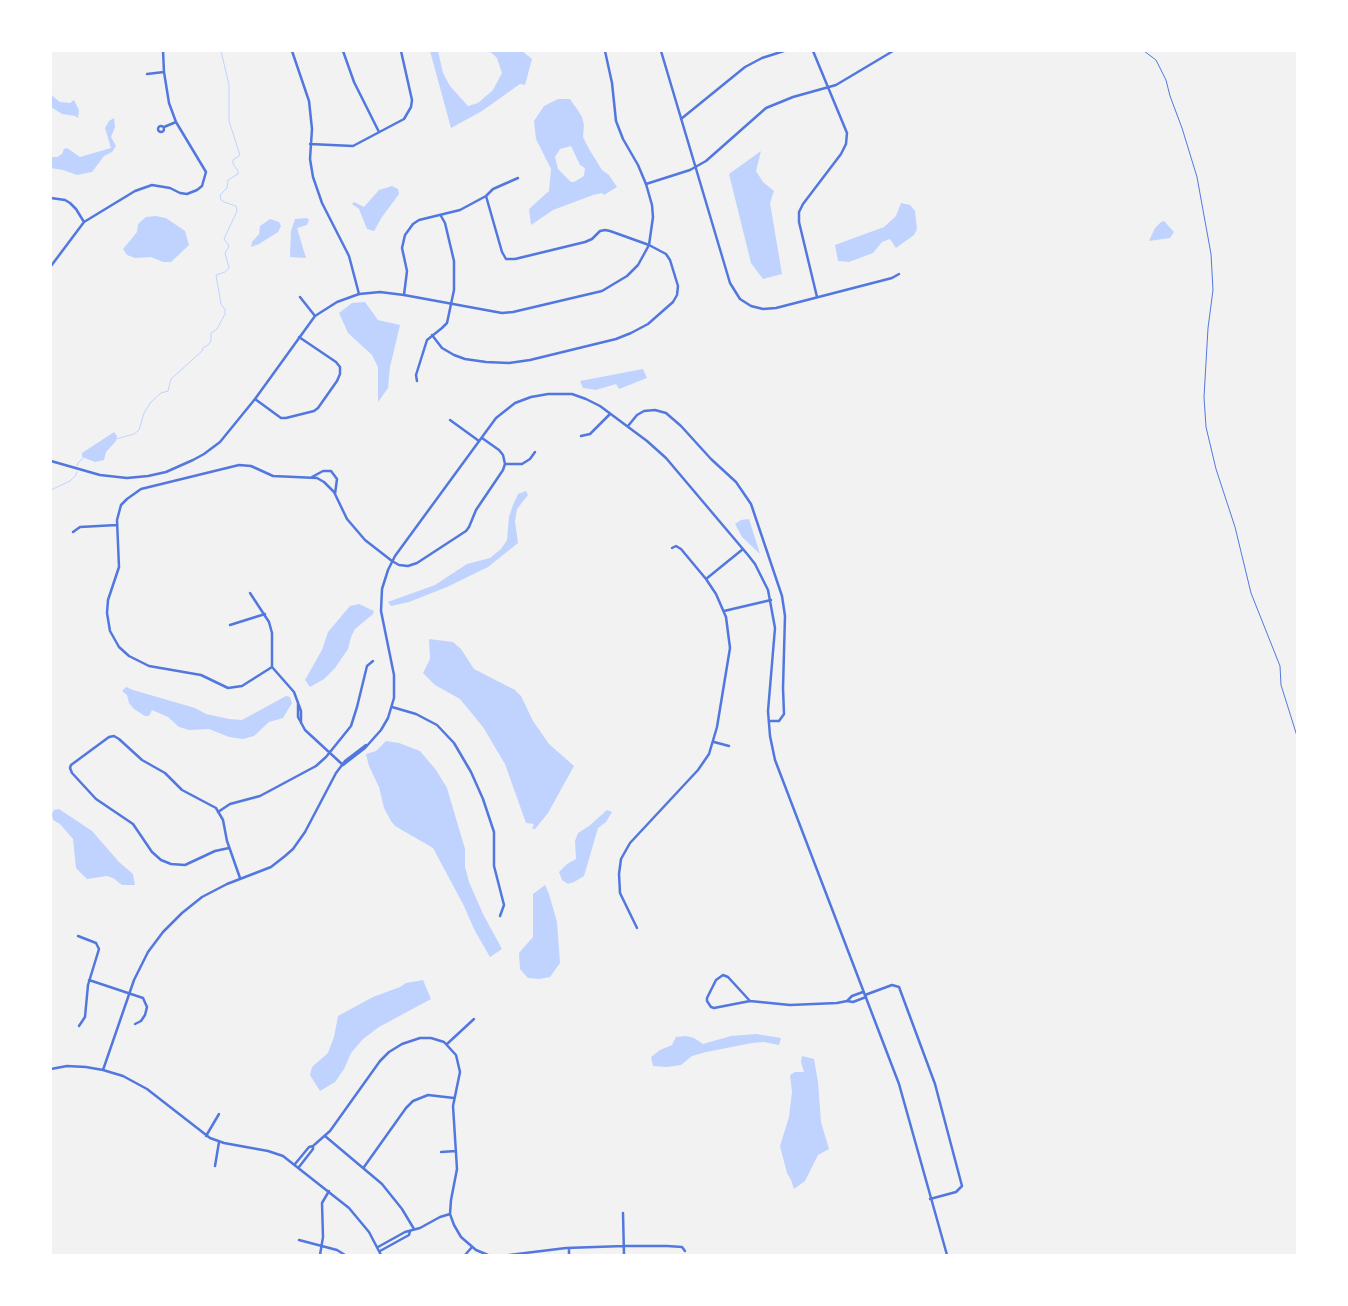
<!DOCTYPE html>
<html>
<head>
<meta charset="utf-8">
<style>
  body { margin:0 }
  #map { position:relative; width:1348px; height:1306px; overflow:hidden; background:#f2f2f2; font-family:Barlow,sans-serif }
  canvas { display:block }
  .frame { position:absolute; inset:0; border:52px solid #fff; pointer-events:none }
</style>
</head>
<body>
<div id="map">
<canvas width="1348" height="1306"></canvas>
<div class="frame"></div>
</div>
<script>
const g = document.querySelector('canvas').getContext('2d');
g.lineJoin = 'round';
function fill(path, color) { g.fillStyle = color; g.fill(path, 'evenodd'); }
const toPath = rows => new Path2D(rows.map(r => 'M' + r).join(''));
function strokePath(path, color, width, dash) { g.strokeStyle = color; g.lineWidth = width; g.lineCap = dash ? 'butt' : 'round'; g.setLineDash(dash || []); g.stroke(path); }
fill(toPath([
  [430,51,438,51,443,73,450,86,468,106,478,103,493,90,502,73,497,58,492,53,487,51,522,51,532,59,525,85,520,84,482,111,451,128],
  [51,95,60,102,70,103,74,100,79,110,78,118,75,116,62,114,51,107],
  [558,99,570,99,577,109,582,117,584,125,583,137,589,149,602,170,609,175,617,187,604,195,602,193,593,195,553,210,531,225,529,209,549,191,551,169,536,139,534,121,544,106],
  [571,146,580,165,585,168,584,176,574,182,571,182,558,169,555,157,560,149],
  [114,118,115,127,111,137,116,146,112,152,104,156,92,172,77,175,63,170,51,168,51,157,57,157,62,154,64,149,67,148,80,157,111,148,105,128,109,121],
  [761,151,756,171,763,182,774,191,770,203,782,274,763,279,751,263,729,174],
  [392,186,398,189,399,194,382,217,374,231,367,229,359,209,352,204,354,202,364,207,379,190],
  [901,203,910,205,915,211,917,229,914,235,896,248,890,239,882,242,873,253,849,262,838,261,835,245,884,227,896,216],
  [156,216,166,218,185,231,189,245,171,262,163,262,151,257,135,258,127,255,123,249,137,232,138,224,146,217],
  [307,218,309,220,307,225,297,228,306,258,290,257,291,231,295,219],
  [270,219,279,222,281,226,278,232,259,244,251,247,252,242,259,234,260,226],
  [1164,221,1174,232,1170,238,1149,241,1155,228,1161,222],
  [365,302,378,320,400,325,390,367,388,388,378,402,378,367,372,355,348,333,339,313,352,303],
  [643,369,647,378,619,389,616,384,596,390,583,388,580,381],
  [114,432,117,436,116,441,106,452,104,460,95,462,82,457,82,453],
  [526,491,528,495,517,509,515,521,518,543,488,567,447,587,409,602,391,606,388,602,435,585,467,564,490,558,501,549,507,540,509,517,513,505,518,494],
  [749,519,760,554,742,537,735,524,741,520],
  [359,604,374,611,373,614,355,629,351,637,348,649,335,668,324,679,310,687,305,680,322,650,328,632,350,606],
  [429,639,453,642,461,649,474,669,515,690,521,696,533,721,549,744,574,766,548,813,535,829,532,829,534,824,526,823,505,764,483,727,460,699,435,685,423,673,430,659],
  [126,687,133,690,195,708,206,714,229,719,242,720,286,696,290,697,292,703,283,718,269,722,254,736,243,739,229,737,209,729,189,730,179,727,168,717,152,710,149,716,145,716,134,709,129,703,127,695,122,691],
  [386,741,399,743,420,751,436,770,447,788,465,849,465,867,469,882,483,914,502,949,490,957,475,931,463,904,433,848,395,826,391,821,384,808,379,787,369,766,366,754,376,751],
  [59,809,92,831,119,862,133,874,135,885,122,885,113,878,107,876,87,879,76,868,73,839,60,824,53,820,52,814,54,810],
  [607,810,612,812,606,822,598,828,584,876,574,882,568,884,562,880,559,872,567,864,576,859,575,841,578,833,589,826],
  [545,885,549,894,557,922,560,963,550,977,539,979,528,978,520,969,519,953,533,937,533,894],
  [423,980,431,999,379,1027,363,1039,351,1053,344,1069,335,1082,320,1091,310,1075,312,1067,328,1053,334,1037,338,1016,373,997,400,987,406,983],
  [756,1034,781,1038,779,1045,764,1042,752,1043,706,1052,692,1056,681,1065,667,1067,653,1066,651,1057,660,1050,672,1045,676,1037,686,1036,694,1038,703,1044,731,1036],
  [802,1056,814,1059,818,1082,821,1122,829,1149,818,1155,805,1181,794,1189,791,1180,787,1173,780,1146,789,1117,792,1092,790,1075,795,1072,804,1072,801,1062]
]), '#bfd3fe');
strokePath(toPath([
  [116,439,134,434,139,430,144,413,151,402,161,393,168,391,171,379,202,351,203,348,208,345,211,341,211,333,217,329,225,314,225,310,221,304,216,275,225,272,229,268,225,253,229,246,224,239,237,211,236,206,224,202,221,200,220,195,227,188,228,180,238,174,238,171,233,164,233,160,240,155,229,121,229,85,221,51],
  [77,466,78,463,83,458],
  [51,490,70,481,76,475,77,472]
]), '#bfd3fe', 1);
strokePath(toPath([
  [1144,51,1156,60,1166,80,1170,96,1182,128,1197,177,1211,254,1213,290,1208,328,1204,397,1206,427,1216,469,1235,527,1251,593,1280,666,1281,685,1297,736]
]), '#5277de', 1);
strokePath(toPath([
  [292,51,309,101,312,129,310,159,313,177,322,203,349,256,359,294],
  [343,51,354,82,379,132],
  [661,51,730,283,740,299,751,306,763,309,776,308,892,278,899,274],
  [813,51,847,133,846,144,841,154,803,204,799,212,799,222,817,297],
  [147,74,164,72],
  [681,119,745,67,762,58,784,51],
  '158 129a3 3 0 1 1 6 0a3 3 0 1 1-6 0Z',
  [164,127,176,122],
  [310,144,353,146,404,119,411,107,412,100,401,51],
  [646,184,690,170,706,161,766,108,793,97,836,85,893,51],
  [51,198,65,200,70,203,76,209,84,222],
  [51,266,84,222,135,191,152,185,170,188,180,193,187,194,197,190,202,186,206,172,176,122,169,103,164,72,163,51],
  [404,295,407,271,402,248,405,235,413,224,419,220,460,210,486,196,493,189,518,178],
  [300,297,315,316],
  [432,335,442,348,454,355,465,359,486,362,509,363,530,360,616,339,631,333,648,324,673,302,677,295,678,286,670,260,666,254,649,245,610,231,605,230,600,231,592,239,585,242,515,259,506,259,502,252,486,196],
  [417,381,416,375,427,340,442,328,447,323,454,290,454,261,445,223,441,216],
  [255,399,281,418,286,418,314,411,318,408,337,381,340,374,340,367,336,362,299,337],
  [450,420,479,441],
  [628,426,637,415,644,411,655,410,666,413,681,426,711,459,736,482,751,504,782,596,785,616,783,688,784,714,779,721,769,721],
  [581,436,590,434,610,414],
  [505,464,522,464,530,459,535,452],
  [312,477,323,471,331,471,337,479,335,494],
  [73,532,80,527,117,525],
  [706,579,743,549],
  [250,593,269,622,272,633,272,667,294,692,301,711,301,723],
  [724,611,771,600],
  [230,625,265,614],
  [272,667,242,686,228,688,201,675,149,666,129,656,119,647,110,631,107,613,108,600,119,567,117,520,121,505,127,499,141,489,239,465,251,466,273,476,317,478,324,482,334,492,347,519,365,540,392,561,399,565,408,566,417,563,466,531,469,527,476,510,503,470,505,464,503,455,499,450,482,438],
  [298,703,298,717,305,730,343,765],
  [392,707,416,714,437,725,454,743,471,772,483,799,494,832,494,866,504,905,500,916],
  [714,742,729,746],
  [218,812,230,804,260,796,316,766,326,757,351,726,357,707,367,666,373,661],
  [229,848,215,851,185,865,171,864,161,860,152,852,133,824,96,799,72,773,70,768,71,765,109,737,114,736,119,739,142,760,165,773,182,790,216,808,223,820,227,841,240,878],
  [637,928,620,893,619,874,621,859,630,843,698,770,709,754,717,727,730,648,726,617,716,594,706,579,681,549,676,546,672,548],
  [78,936,96,943,99,949,88,985,85,1017,79,1026],
  [723,975,728,977,750,1001,714,1008,711,1007,707,1001,707,998,716,980,723,975],
  [89,980,143,998,147,1007,145,1015,141,1021,135,1024],
  [865,995,892,985,899,987,935,1084,962,1186,956,1192,930,1199],
  [750,1001,790,1005,837,1003,847,1001,853,1002,866,997],
  [847,1001,852,996,863,992],
  [447,1044,474,1019],
  [206,1136,219,1114],
  [325,1136,382,1184,402,1209,414,1229],
  [441,1152,456,1151],
  [295,1164,309,1147,313,1146,330,1131,380,1061,389,1052,402,1044,420,1038,431,1038,444,1042,456,1055,460,1072,453,1106,457,1169,451,1200,450,1214,454,1225,461,1237,476,1250,488,1255],
  [215,1166,219,1142],
  [299,1167,313,1149,313,1146],
  [364,1167,406,1108,413,1101,428,1095,454,1098],
  [623,1213,624,1255],
  [299,1240,337,1250,345,1255],
  [378,1247,405,1232,420,1228,440,1217,450,1214],
  [569,1248,569,1255],
  [380,1251,409,1235,410,1231],
  [320,1255,323,1237,322,1203,329,1191],
  [465,1255,472,1247],
  [509,1255,566,1248,624,1246,667,1246,682,1247,685,1251]
]), '#5277de', 2.5);
strokePath(toPath([
  [51,461,100,475,127,478,148,476,166,472,193,460,204,454,220,442,255,399,315,316,337,302,359,294,380,292,404,295,502,313,513,312,602,291,627,276,638,265,649,245,653,217,652,205,646,184,638,165,623,139,616,121,612,83,605,51],
  [343,765,365,748,381,730,388,718,394,698,394,675,381,611,382,589,388,570,395,556,496,418,515,403,531,397,548,394,572,394,586,399,600,406,647,441,666,458,748,555,755,564,768,590,775,628,768,711,770,736,775,760,899,1084,947,1255],
  [51,1069,67,1066,86,1067,103,1070,123,1076,147,1089,210,1138,224,1143,268,1151,283,1156,349,1208,369,1232,381,1255],
  [103,1070,134,980,148,952,163,932,182,913,202,897,227,884,271,867,285,856,293,849,305,832,336,773,345,761,366,745]
]), '#5277de', 2.5);
</script>
</body>
</html>
